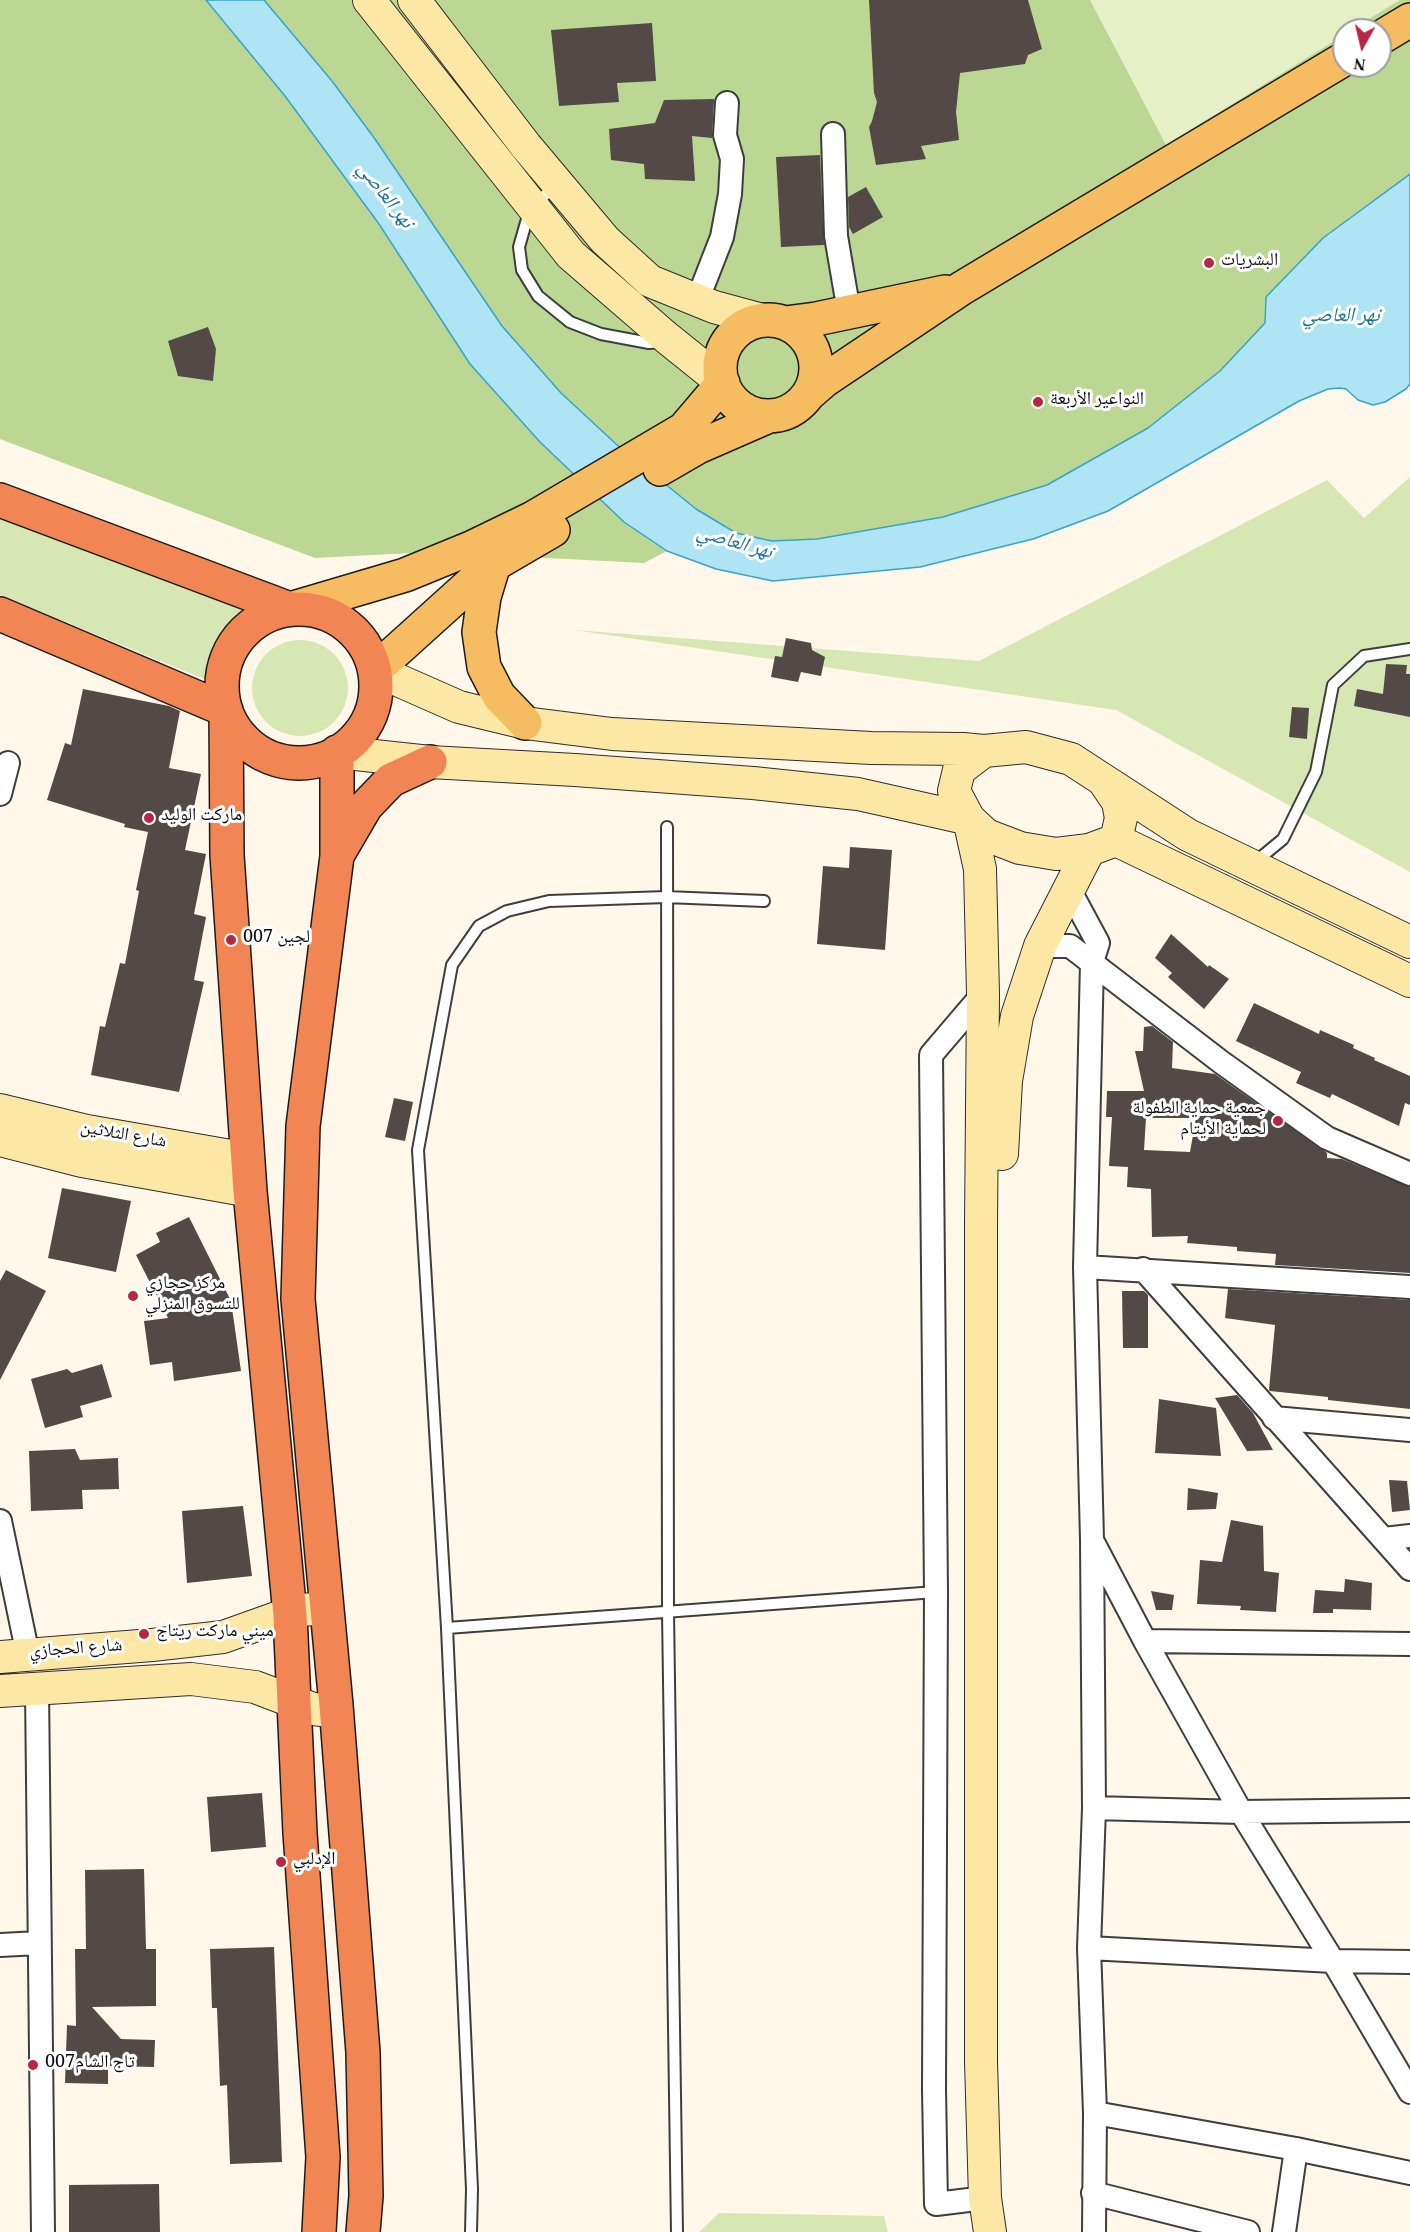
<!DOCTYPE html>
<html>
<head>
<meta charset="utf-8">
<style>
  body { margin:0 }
  #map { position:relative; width:1410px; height:2232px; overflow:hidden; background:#fff7e9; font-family:Georgia,serif }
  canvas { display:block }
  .north { position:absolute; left:1332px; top:18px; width:60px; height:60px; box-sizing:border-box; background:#fff; border:2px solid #9d9d9d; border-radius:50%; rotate:188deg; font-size:16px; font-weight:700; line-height:24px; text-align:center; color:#0b0b0b }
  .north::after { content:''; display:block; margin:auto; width:21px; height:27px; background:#b72642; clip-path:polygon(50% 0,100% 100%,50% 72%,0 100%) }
</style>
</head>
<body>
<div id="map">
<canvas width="1410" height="2232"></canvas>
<div class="north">N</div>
</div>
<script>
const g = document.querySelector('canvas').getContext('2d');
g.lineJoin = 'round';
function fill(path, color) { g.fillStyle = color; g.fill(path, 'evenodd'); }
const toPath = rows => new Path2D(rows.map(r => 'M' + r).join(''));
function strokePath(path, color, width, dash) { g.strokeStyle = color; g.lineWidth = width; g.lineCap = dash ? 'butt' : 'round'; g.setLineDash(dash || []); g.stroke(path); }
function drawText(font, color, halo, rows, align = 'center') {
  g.font = font + ' Georgia,"Noto Naskh Arabic",serif'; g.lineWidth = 6; g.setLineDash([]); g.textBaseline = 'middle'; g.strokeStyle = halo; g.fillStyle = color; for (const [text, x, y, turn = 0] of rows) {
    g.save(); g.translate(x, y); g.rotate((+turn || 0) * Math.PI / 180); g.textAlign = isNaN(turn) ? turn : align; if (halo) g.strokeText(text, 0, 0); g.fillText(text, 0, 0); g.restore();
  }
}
fill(toPath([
  [1410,477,1410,872,1116,710,574,630,979,661,1327,480,1364,518],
  [0,517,259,614,234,635,218,661,214,683,0,595],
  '252 688a48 48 0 1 1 96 0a48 48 0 1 1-96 0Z',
  [719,2213,884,2216,888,2232,699,2232]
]), '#d6e7b4');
fill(toPath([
  [0,0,206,0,285,96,379,224,470,364,540,442,624,522,667,551,644,563,430,552,315,558,0,439],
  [264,0,1410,0,1410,174,1323,238,1266,297,1265,323,1220,371,1148,428,1047,485,943,517,817,539,772,541,736,533,696,509,616,444,561,393,502,326,375,139,332,81],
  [1344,30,1380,30,1380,66,1344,66]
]), '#bcd794');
fill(toPath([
  [1090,0,1400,0,1351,30,1344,30,1344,35,1166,145]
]), '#e6efc6');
const water = toPath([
  [206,0,264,0,332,81,375,139,502,326,561,393,616,444,696,509,736,533,772,541,817,539,943,517,1047,485,1148,428,1220,371,1265,323,1266,297,1323,238,1410,174,1410,384,1406,389,1385,402,1373,405,1358,400,1346,389,1340,388,1328,389,1299,401,1108,511,1033,539,920,567,773,581,716,569,667,551,624,522,540,442,470,364,379,224,285,96,206,0]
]);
fill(water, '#afe4f4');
strokePath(water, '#37a4ca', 1.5);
fill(toPath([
  [869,0,1028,0,1042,49,1028,55,1025,64,960,73,956,112,959,140,921,146,926,159,876,165,869,127,872,121,877,102,874,93],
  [652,23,656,81,617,83,619,102,559,106,551,30],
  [714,99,712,138,692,136,695,181,645,179,644,164,611,160,609,129,655,123,664,100],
  [820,155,824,245,781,247,776,157],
  [866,187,883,217,853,234,849,227,848,197],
  [208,327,216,349,213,381,178,376,168,341],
  [786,638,811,643,812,650,825,657,821,676,801,672,798,682,771,677,775,656,782,657],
  [1386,664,1407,665,1406,674,1410,674,1410,717,1354,706,1357,689,1383,694],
  [83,689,169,706,180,711,169,768,201,774,185,850,206,854,194,914,206,917,194,980,204,982,179,1092,91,1075,100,1026,105,1027,120,963,125,964,139,891,136,890,148,832,124,827,125,824,47,800,65,743,71,745],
  [1292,707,1309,708,1307,739,1289,737],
  [850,847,892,850,885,950,817,944,823,866,849,868],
  [1171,934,1208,967,1209,965,1229,979,1204,1009,1168,977,1172,973,1155,958],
  [1254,1003,1319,1034,1320,1030,1354,1045,1353,1048,1375,1058,1374,1060,1410,1076,1410,1105,1405,1103,1399,1126,1332,1094,1330,1098,1296,1083,1301,1072,1236,1041],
  [1152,1026,1173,1042,1172,1068,1215,1074,1327,1153,1327,1158,1342,1159,1410,1187,1410,1273,1275,1265,1276,1254,1237,1251,1237,1247,1187,1243,1188,1236,1152,1237,1151,1189,1127,1187,1128,1167,1109,1166,1112,1117,1106,1117,1107,1091,1144,1091,1135,1051,1143,1051,1144,1027],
  [1146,1118,1196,1118,1190,1152,1144,1150],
  [394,1098,413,1102,405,1141,385,1137],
  [62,1188,131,1201,116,1272,48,1258],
  [189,1217,231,1301,241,1371,174,1381,172,1362,150,1365,144,1321,168,1318,136,1255,160,1242,156,1233],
  [6,1270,46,1291,0,1380,0,1281],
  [1228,1289,1410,1300,1410,1409,1328,1400,1328,1397,1270,1391,1269,1390,1275,1325,1225,1318],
  [1122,1291,1144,1291,1148,1295,1148,1348,1123,1348],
  [102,1364,112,1397,80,1406,83,1417,45,1428,31,1379,67,1369,72,1373],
  [1237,1395,1253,1413,1273,1450,1247,1451,1215,1398],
  [1159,1399,1216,1408,1221,1456,1155,1453],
  [75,1449,80,1460,118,1458,119,1489,82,1490,83,1509,31,1511,29,1451],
  [1389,1480,1407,1481,1410,1510,1392,1512],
  [1188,1488,1218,1493,1216,1509,1187,1510],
  [243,1506,252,1576,187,1583,182,1511],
  [1231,1520,1263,1526,1264,1571,1279,1573,1276,1612,1240,1610,1241,1606,1197,1604,1200,1560,1222,1562],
  [1345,1579,1372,1583,1371,1610,1333,1609,1333,1613,1313,1613,1315,1590,1344,1592],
  [1151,1591,1174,1595,1172,1610,1156,1610],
  [262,1793,266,1847,211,1852,207,1797],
  [144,1869,146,1949,156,1949,156,2006,92,2007,121,2039,155,2040,154,2067,108,2066,108,2084,65,2083,67,2025,76,2026,75,1949,86,1949,85,1870],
  [274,1947,282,2162,230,2164,227,2085,220,2086,217,2008,212,2008,210,1949],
  [159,2184,160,2232,69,2232,69,2185]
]), '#534a47');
const lane = toPath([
  [555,185,533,207,527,219,519,247,522,270,538,296,570,322,601,334,649,343,662,342],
  [667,827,668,1612,677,2232],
  [1254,863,1283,839,1316,772,1333,685,1364,656,1410,649],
  [447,1628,418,1150,452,965,479,926,507,911,549,901,666,897,764,901],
  [471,2232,472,2189,447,1628,936,1592]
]);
const street = toPath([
  [833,134,836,236,849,312],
  [697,301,722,237,730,194,732,159,725,135,727,103],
  [0,794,8,763],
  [1070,891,1098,943,1092,962,1085,1267,1092,1540,1094,1808,1089,1948,1095,2113,1094,2232],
  [1040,946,1070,946,1221,1062,1327,1138,1410,1174],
  [983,994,931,1055,936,1592,934,2089,936,2204,985,2198],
  [1085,1267,1410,1287],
  [1143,1269,1410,1569],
  [1274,1418,1410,1430],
  [0,1521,28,1655],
  [1384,1539,1410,1536],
  [1094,1544,1145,1641,1241,1812,1333,1961,1410,2092],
  [1145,1641,1410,1644],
  [37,1689,43,2232],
  [1094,1808,1241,1812,1410,1810],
  [0,1945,39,1943],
  [1089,1948,1333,1961,1410,1962],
  [1095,2113,1296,2149,1410,2173],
  [1093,2193,1248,2232],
  [1284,2232,1296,2149]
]);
const secondary = toPath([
  [369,0,571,255,667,338,723,383],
  [414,0,526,146,605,240,650,281,714,307,762,320],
  [375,670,459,707,525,723,612,734,871,748,963,749,984,751],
  [337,752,430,762,575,770,753,783,858,794,969,819,980,869,983,994,981,1224,981,2061,985,2198,990,2232],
  [1103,780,1118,802,1121,818,1116,840,1089,850,1056,854,1020,848,986,835,969,819,954,791,959,770,984,751,1026,747,1071,759,1188,835,1410,942],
  [1116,840,1410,981],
  [0,1110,87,1131,248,1159],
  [0,1140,82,1161,250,1191],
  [1002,1154,1006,1081,1017,1016,1040,946,1089,850],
  [0,1657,152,1645,223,1637,299,1610,316,1609,327,1613],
  [0,1691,191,1679,255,1687,313,1709,322,1710,336,1705]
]);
const primary = toPath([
  [1380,38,1410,20],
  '720 368a48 48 0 1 1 96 0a48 48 0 1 1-96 0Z',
  [785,323,816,319,945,292],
  [810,393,825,380,962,288,1344,59],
  [660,469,698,447,769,416],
  [494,564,484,597,479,632,484,667,499,696,525,723],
  [290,609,405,575,471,548,533,518,684,429,723,383],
  [375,670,488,568,553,530]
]);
const highway = toPath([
  [0,500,290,609],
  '222 686a77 77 0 1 1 154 0a77 77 0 1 1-154 0Z',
  [0,614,226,710,227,855,250,1191,290,1615,300,1833,323,2157,319,2232],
  [337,752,337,856,303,1126,298,1299,336,1705,363,2052,366,2196,363,2232],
  [338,854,366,806,391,780,430,762]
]);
strokePath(lane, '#3e3e3e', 14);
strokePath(street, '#3e3e3e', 26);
strokePath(secondary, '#2d2d2d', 34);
strokePath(primary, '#1c1c1c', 36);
strokePath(highway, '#1c1c1c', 36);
strokePath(lane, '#fff', 10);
strokePath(street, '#fff', 22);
strokePath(secondary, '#fde7a5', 32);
strokePath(primary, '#f6bc61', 33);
strokePath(highway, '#f28554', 33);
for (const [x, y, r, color] of [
  [1209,263,6,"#b72642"],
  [1038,402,6,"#b72642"],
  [149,818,6,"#b72642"],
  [231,940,6,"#b72642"],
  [1278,1121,6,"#b72642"],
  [133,1296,6,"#b72642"],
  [144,1634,6,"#b72642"],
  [281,1862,6,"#b72642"],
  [33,2065,6,"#b72642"]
]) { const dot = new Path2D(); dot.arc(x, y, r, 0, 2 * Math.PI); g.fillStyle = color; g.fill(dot); strokePath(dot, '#fff', 2); }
drawText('18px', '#0b0b0b', '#fff', [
  ["البشريات",1221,263],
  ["النواعير الأربعة",1050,402],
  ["ماركت الوليد",161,818],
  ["لجين 007",243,940],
  ["جمعية حماية الطفولة",1266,1111,"right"],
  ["لحماية الأيتام",1266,1132,"right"],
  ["مركز حجازي",145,1286],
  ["للتسوق المنزلي",145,1307],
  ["ميني ماركت ريتاج",156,1634],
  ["الإدلبي",293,1862],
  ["تاج الشام007",45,2065]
], 'left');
drawText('18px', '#0b0b0b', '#fff', [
  ["شارع الثلاثين",123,1137,10],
  ["شارع الحجازي",76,1651,-4]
]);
drawText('italic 20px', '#187399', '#fff', [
  ["نهر العاصي",383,197,52],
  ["نهر العاصي",1341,318],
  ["نهر العاصي",734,545,16]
]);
</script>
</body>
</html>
